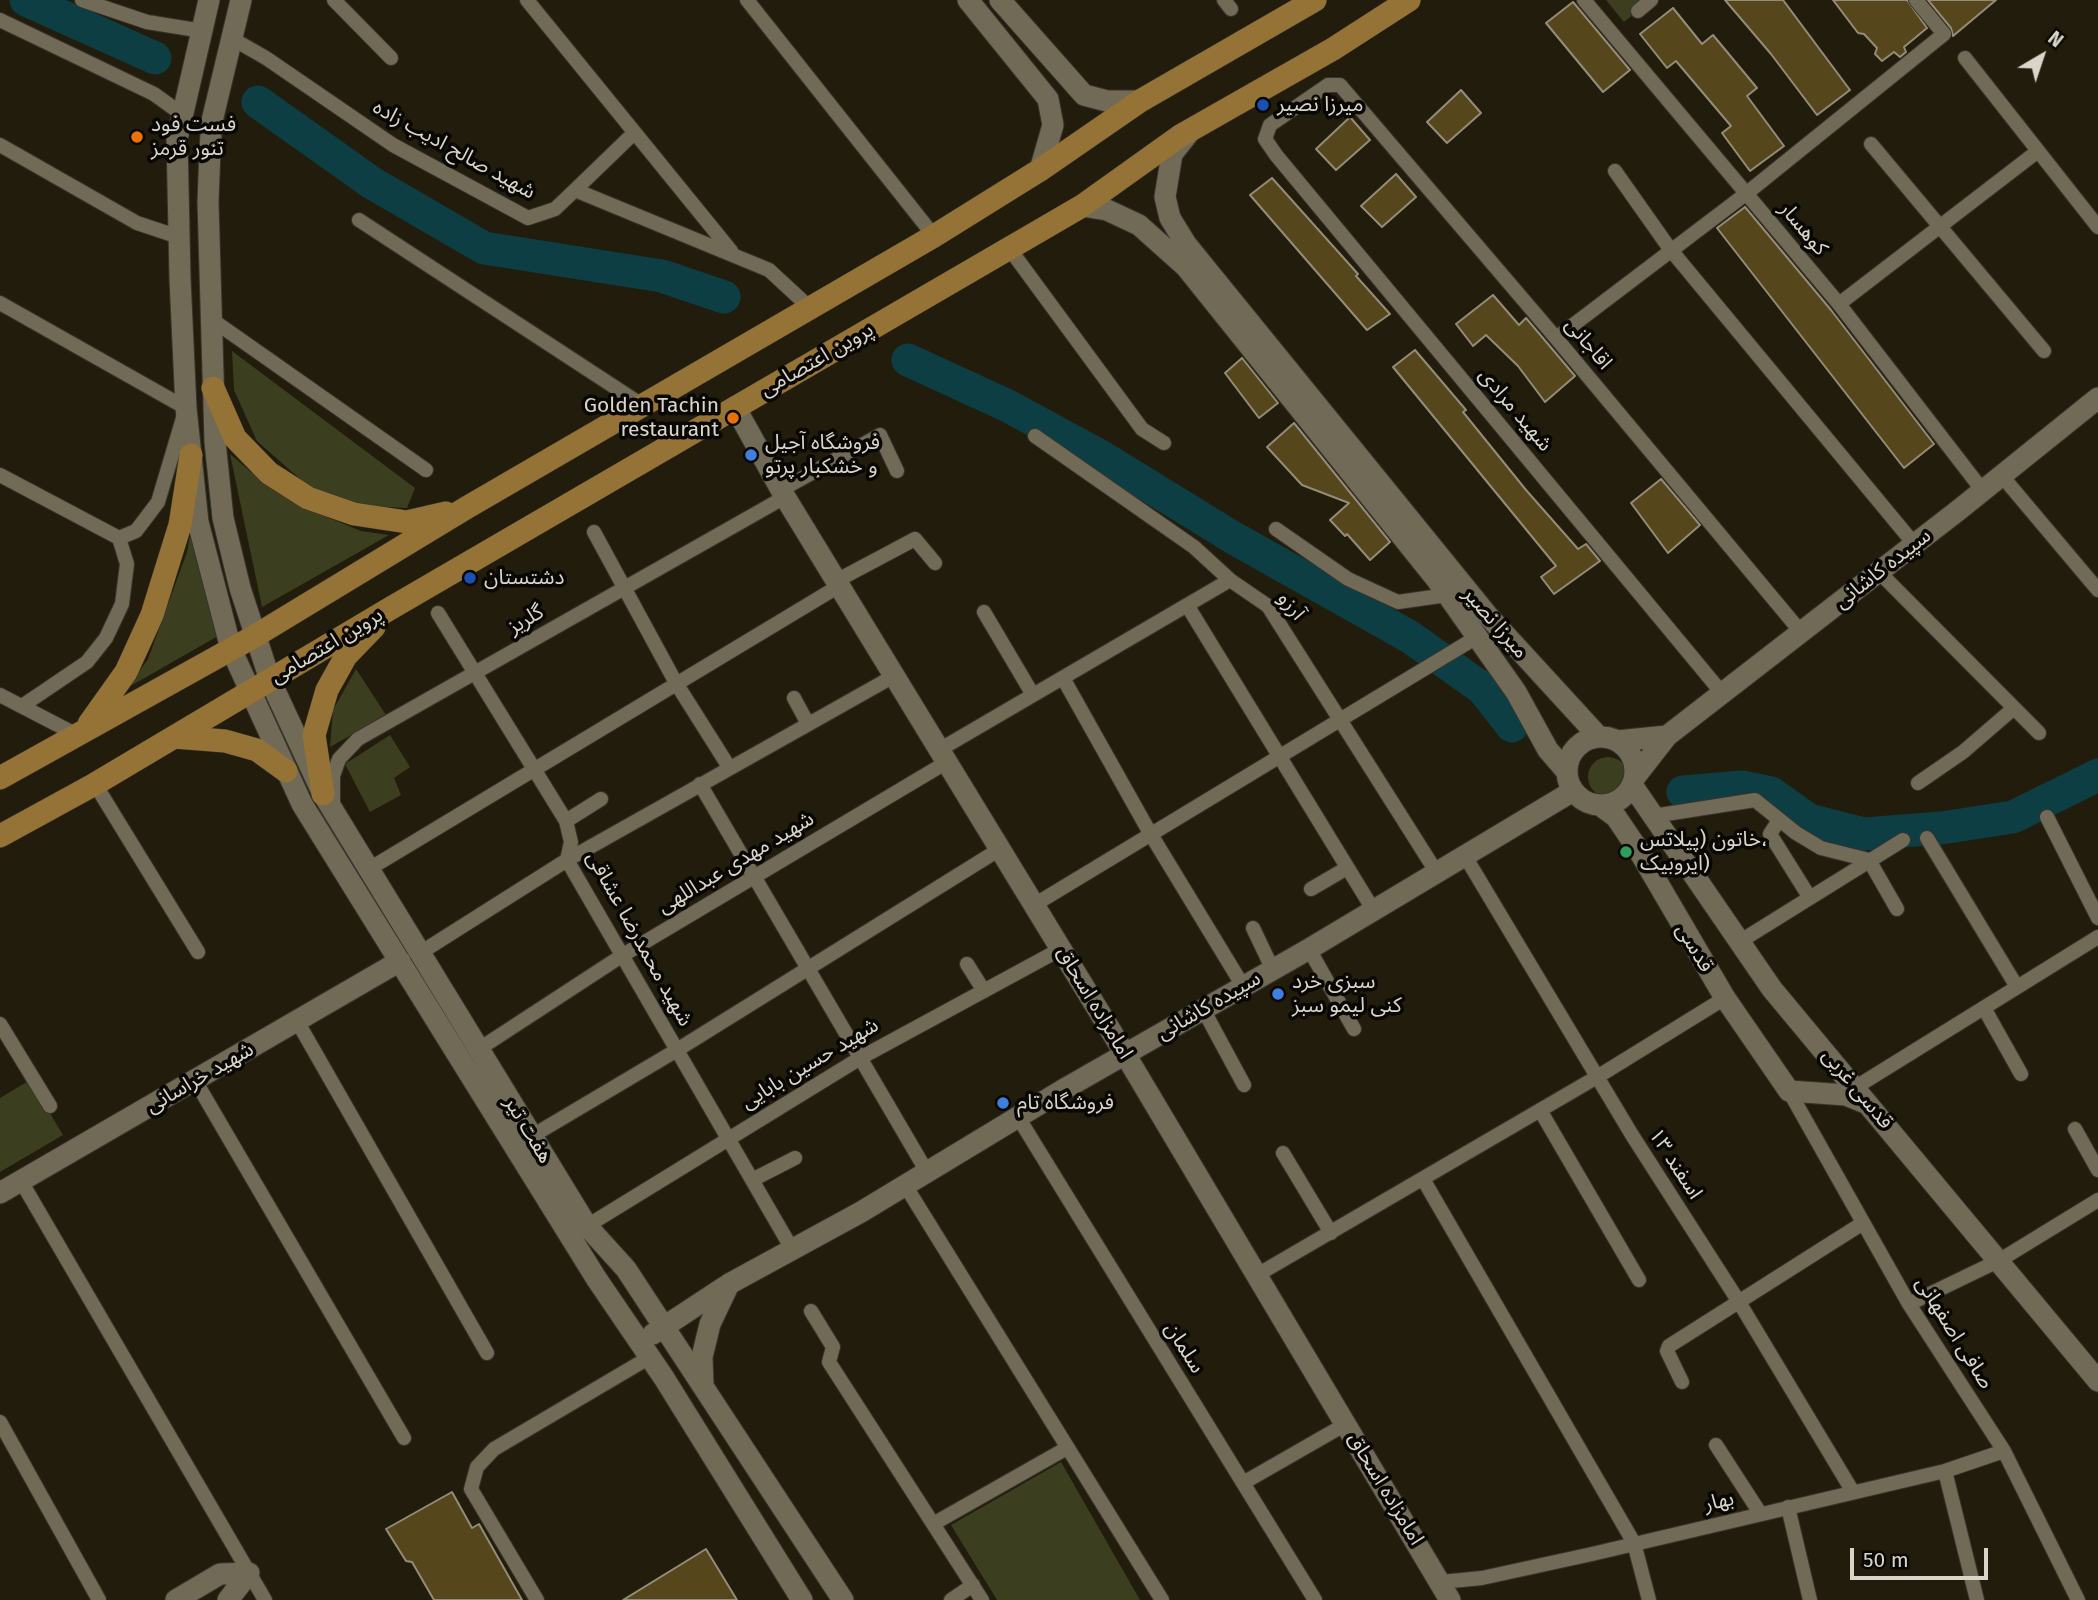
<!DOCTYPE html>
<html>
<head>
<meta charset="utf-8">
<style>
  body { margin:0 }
  #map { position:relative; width:2098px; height:1600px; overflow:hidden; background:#221c0c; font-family:"Fira Sans",sans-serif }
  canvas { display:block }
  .north { position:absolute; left:2007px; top:21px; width:70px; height:70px; -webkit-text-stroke:5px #090703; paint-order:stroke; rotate:39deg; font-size:19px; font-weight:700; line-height:28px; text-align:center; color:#d9d5cb }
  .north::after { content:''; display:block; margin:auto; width:24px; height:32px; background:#d9d5cb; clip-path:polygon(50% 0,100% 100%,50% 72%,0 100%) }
  .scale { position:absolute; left:1850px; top:1548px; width:138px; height:32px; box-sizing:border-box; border:4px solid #d9d5cb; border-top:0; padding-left:9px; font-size:21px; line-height:24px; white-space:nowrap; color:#d9d5cb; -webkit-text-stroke:5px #090703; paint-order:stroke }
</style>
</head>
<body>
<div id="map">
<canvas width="2098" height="1600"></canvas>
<div class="north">N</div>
<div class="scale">50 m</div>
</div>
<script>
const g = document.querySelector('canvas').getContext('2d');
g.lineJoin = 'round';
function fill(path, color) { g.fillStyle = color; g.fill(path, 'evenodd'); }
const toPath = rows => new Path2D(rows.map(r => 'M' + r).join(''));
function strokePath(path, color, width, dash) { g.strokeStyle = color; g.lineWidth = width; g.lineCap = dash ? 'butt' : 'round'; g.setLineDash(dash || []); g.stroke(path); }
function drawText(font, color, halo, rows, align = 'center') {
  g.font = font + ' "Fira Sans","Noto Sans Arabic",sans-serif'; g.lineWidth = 7; g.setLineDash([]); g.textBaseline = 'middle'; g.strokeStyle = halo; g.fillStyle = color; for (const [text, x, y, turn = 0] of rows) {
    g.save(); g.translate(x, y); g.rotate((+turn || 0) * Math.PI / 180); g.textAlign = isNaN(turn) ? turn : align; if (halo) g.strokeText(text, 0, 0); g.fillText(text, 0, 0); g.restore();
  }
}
fill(toPath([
  [1606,0,1651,0,1624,22],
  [232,351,415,488,407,508,365,506,308,486,257,441,234,390],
  [230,454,251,472,310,510,361,531,389,535,262,607],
  [191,530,218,636,127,688,148,659,187,552],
  [356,669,386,715,330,747,333,710],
  [390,735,410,767,394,778,401,795,370,812,345,764],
  '1588 777a20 20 0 1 1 40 0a20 20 0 1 1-40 0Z',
  [30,1080,63,1135,0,1172,0,1098],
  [1061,1462,1140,1600,997,1600,951,1525]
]), '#3b3f1f');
strokePath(toPath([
  [26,0,155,58],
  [258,102,372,183,484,248,662,276,724,297],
  [908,360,1008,406,1102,457,1232,537,1410,637,1483,689,1512,726],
  [1683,792,1742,787,1771,793,1809,820,1864,834,1941,828,2013,817,2098,775]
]), '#0c3e44', 33);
const building = toPath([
  [1725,0,1783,0,1850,90,1817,115,1771,54,1725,0],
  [1833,0,1907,0,1927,28,1904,47,1906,52,1900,57,1894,52,1882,61,1875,54,1877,48,1864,34,1858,33,1833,0],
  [1928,0,1996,0,1953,36,1951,28,1928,0],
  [1573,2,1630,70,1603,92,1546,23,1573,2],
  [1673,8,1702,44,1713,35,1757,88,1747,96,1784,146,1750,171,1722,133,1731,126,1676,61,1667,68,1640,34,1673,8],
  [1461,90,1481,113,1447,143,1427,122,1461,90],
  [1350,117,1370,140,1336,170,1316,149,1350,117],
  [1396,174,1416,197,1382,227,1361,206,1396,174],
  [1272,178,1358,274,1356,276,1390,314,1367,330,1250,195,1272,178],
  [1745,207,1831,310,1934,444,1904,468,1717,228,1745,207],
  [1493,295,1519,325,1526,318,1575,376,1545,402,1518,366,1486,335,1473,346,1456,324,1493,295],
  [1415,350,1466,410,1463,412,1526,490,1578,549,1586,544,1600,561,1554,594,1541,577,1556,566,1393,367,1415,350],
  [1242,358,1278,403,1259,418,1225,373,1242,358],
  [1294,423,1390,542,1370,560,1347,534,1345,536,1330,520,1349,503,1302,485,1267,447,1294,423],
  [1661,479,1700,525,1668,553,1631,503,1661,479],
  [452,1492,472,1528,479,1524,522,1600,434,1600,412,1562,406,1561,386,1529,452,1492],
  [706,1549,737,1600,623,1600,706,1549]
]);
fill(building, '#55471b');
strokePath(building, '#938c79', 2);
const street = toPath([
  [82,0,147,22,203,31],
  [334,0,391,58],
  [527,0,731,251],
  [747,0,934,236],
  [1224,0,1231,9],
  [1584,0,1839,304,1983,491],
  [1638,11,1651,0],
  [0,20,154,94,183,115],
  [231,38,266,58,393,145,528,218,555,209,575,190,769,270,809,307],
  [1965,58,2098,227],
  [1871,144,2044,351],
  [0,145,137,223,179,237],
  [1615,171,1670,249,1915,545],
  [575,190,634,133],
  [359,220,642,405],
  [1009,248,1142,429,1164,443],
  [0,303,186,408,158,502,136,531,119,538,127,564,122,604,106,638,87,662,22,706],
  [1839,304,2038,151],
  [211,319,426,470],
  [1556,338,1747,193,1944,34,1916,0],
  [1035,436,1194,547,1230,580,1268,606,1437,873],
  [0,475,119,538],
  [2002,476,2098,590],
  [781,490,880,435,897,471],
  [1276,529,1348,579,1398,602,1447,595],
  [594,532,676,683,729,767],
  [1879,572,2039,733],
  [836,581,915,539,935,563],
  [1187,605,1374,911],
  [984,612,1033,695],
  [438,613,566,821,571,842,567,860,792,1249],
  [1063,678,1150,833,1243,986],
  [1722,693,1276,155,1265,139,1270,125,1328,85,1340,85,1556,338,1801,632],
  [0,695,77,735],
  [794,698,808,724],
  [939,750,1230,580],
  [1918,783,1963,752,2014,708],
  [95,784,198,952],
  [700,784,927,1172],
  [333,802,333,776,339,759,358,739,785,497],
  [1653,816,1755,800,1796,833,1821,848,1869,860,1897,909],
  [2047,817,2098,918],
  [1779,820,1770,834,1810,898],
  [566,821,601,799],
  [1927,838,2017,987],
  [1465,856,1632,1135,1739,1302,1853,1492],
  [369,869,839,586],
  [1311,889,1347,868],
  [1034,905,1477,637],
  [1253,928,1273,970],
  [1739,942,1903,840],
  [1309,949,1354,1029],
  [420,953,567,860,894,676],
  [967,964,984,991],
  [1984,1008,2021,1074],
  [1203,1009,1244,1085],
  [297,1021,487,1353],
  [0,1024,50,1106],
  [479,1049,623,955,947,762],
  [196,1082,404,1438],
  [1856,1087,2098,937],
  [1789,1091,1909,1304,2004,1451,2078,1600],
  [1540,1110,1639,1280],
  [1018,1117,1315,1600],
  [2075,1129,2098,1170],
  [532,1136,677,1050,1000,849],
  [1283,1153,1331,1233],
  [1423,1179,1634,1543,1649,1600],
  [752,1180,795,1158],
  [21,1181,265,1600],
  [905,1185,1162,1600],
  [587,1226,862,1057,1061,949],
  [1257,1275,1597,1077,1725,998],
  [1909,1304,2000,1260,2098,1200],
  [811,1311,833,1347,829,1362,982,1600],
  [1682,1382,1667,1351,1669,1346,1863,1223],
  [0,1422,99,1600],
  [1716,1445,1760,1513],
  [1945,1471,1977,1600],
  [1243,1483,1346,1424],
  [1788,1507,1810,1600],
  [933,1524,1067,1448],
  [1441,1582,1482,1578,1592,1554,1945,1471,2004,1451],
  [537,1600,471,1489,477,1467,494,1449,650,1357],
  [951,1600,973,1585]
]);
const secondary = toPath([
  [209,0,177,139,180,279,186,408,198,522,231,649,302,804,596,1278,664,1378,802,1600],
  [241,0,212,121,210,149,208,202,215,442,223,518,240,588,270,680,323,794,587,1226,626,1269,843,1600],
  [968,0,1048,99,1053,125,1040,170],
  [1000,0,1084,95,1107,101,1140,101],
  [1188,134,1172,154,1165,197,1170,218,1186,244,1489,617,1599,737],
  [1082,206,1107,210,1139,225,1186,267,1437,580,1516,692,1548,750,1567,772],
  [735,407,785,497,1125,1054,1450,1600],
  '1567 771a34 34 0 1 1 68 0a34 34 0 1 1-68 0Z',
  [1617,741,1667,736],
  [1635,777,1667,736,1960,509,2098,398],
  [1632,785,1772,989,2098,1381],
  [1601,806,1616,817,1639,851,1725,998,1789,1091,1846,1095,1868,1104],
  [0,1193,400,961],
  [653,1334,729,1284,861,1212,1066,1088,1309,949,1573,791],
  [703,1385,702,1357,710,1324,729,1284],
  [176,1600,220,1574,249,1573,228,1600]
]);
const primary = toPath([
  [213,388,235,438,269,473,308,498,354,514,407,522,446,513],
  [89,724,126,672,152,615,180,525,191,455],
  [174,737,225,741,257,750,286,771],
  [0,778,255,636,466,508,934,236,1040,170,1140,101,1315,0],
  [323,794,314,735,327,690,346,656,374,627],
  [0,836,95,784,391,608,1082,206,1180,136,1333,49,1409,0]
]);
strokePath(street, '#38342d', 16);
strokePath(secondary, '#38342d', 23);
strokePath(primary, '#38342d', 24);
strokePath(street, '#706a57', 14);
strokePath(secondary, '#706a57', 21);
strokePath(primary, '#957235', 23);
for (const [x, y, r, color] of [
  [1263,105,7,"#1a4fb4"],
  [137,137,7,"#e8710a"],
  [733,418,7,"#e8710a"],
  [751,455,7,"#3f7fe0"],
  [470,578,7,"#1a4fb4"],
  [1626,852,7,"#2e9e5b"],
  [1278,994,7,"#3f7fe0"],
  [1003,1103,7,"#3f7fe0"]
]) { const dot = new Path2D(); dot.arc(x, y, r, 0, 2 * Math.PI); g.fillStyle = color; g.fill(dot); strokePath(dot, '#090703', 2.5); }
drawText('21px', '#d9d5cb', '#090703', [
  ["میرزا نصیر",1277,105],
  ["فست فود",151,125],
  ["تنور قرمز",151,149],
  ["Golden Tachin",719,406,"right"],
  ["restaurant",719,430,"right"],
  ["فروشگاه آجیل",765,443],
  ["و خشکبار پرتو",765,467],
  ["دشتستان",484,578],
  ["خاتون (پیلاتس،",1640,840],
  ["ایروبیک)",1640,864],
  ["سبزی خرد",1292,982],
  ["کنی لیمو سبز",1292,1006],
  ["فروشگاه تام",1017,1103]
], 'left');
drawText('21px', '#d9d5cb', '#090703', [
  ["شهید صالح ادیب زاده",454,150,29],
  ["کوهسار",1803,229,50],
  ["اقاجانی",1588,344,50],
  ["پروین اعتصامی",817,360,-30],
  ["شهید مرادی",1515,410,50],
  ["سپیده کاشانی",1883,569,-38],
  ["آرزو",1291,606,51],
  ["گلریز",526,620,-30],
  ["میرزا نصیر",1495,623,49],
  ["پروین اعتصامی",327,646,-31],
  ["شهید مهدی عبداللهی",736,863,-31],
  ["شهید محمدرضا عشاقی",639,939,61],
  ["قدسی",1694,948,59],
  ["امامزاده اسحاق",1094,1003,59],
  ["سپیده کاشانی",1209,1006,-30],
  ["شهید حسین بابایی",810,1064,-31],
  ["شهید خراسانی",200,1078,-30],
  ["قدسی غربی",1857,1089,50],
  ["هفت تیر",528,1130,59],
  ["اسفند ۱۳",1675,1164,57],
  ["صافی اصفهانی",1954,1333,58],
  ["سلمان",1184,1348,58],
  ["امامزاده اسحاق",1385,1489,59],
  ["بهار",1719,1502,-13]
]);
</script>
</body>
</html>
